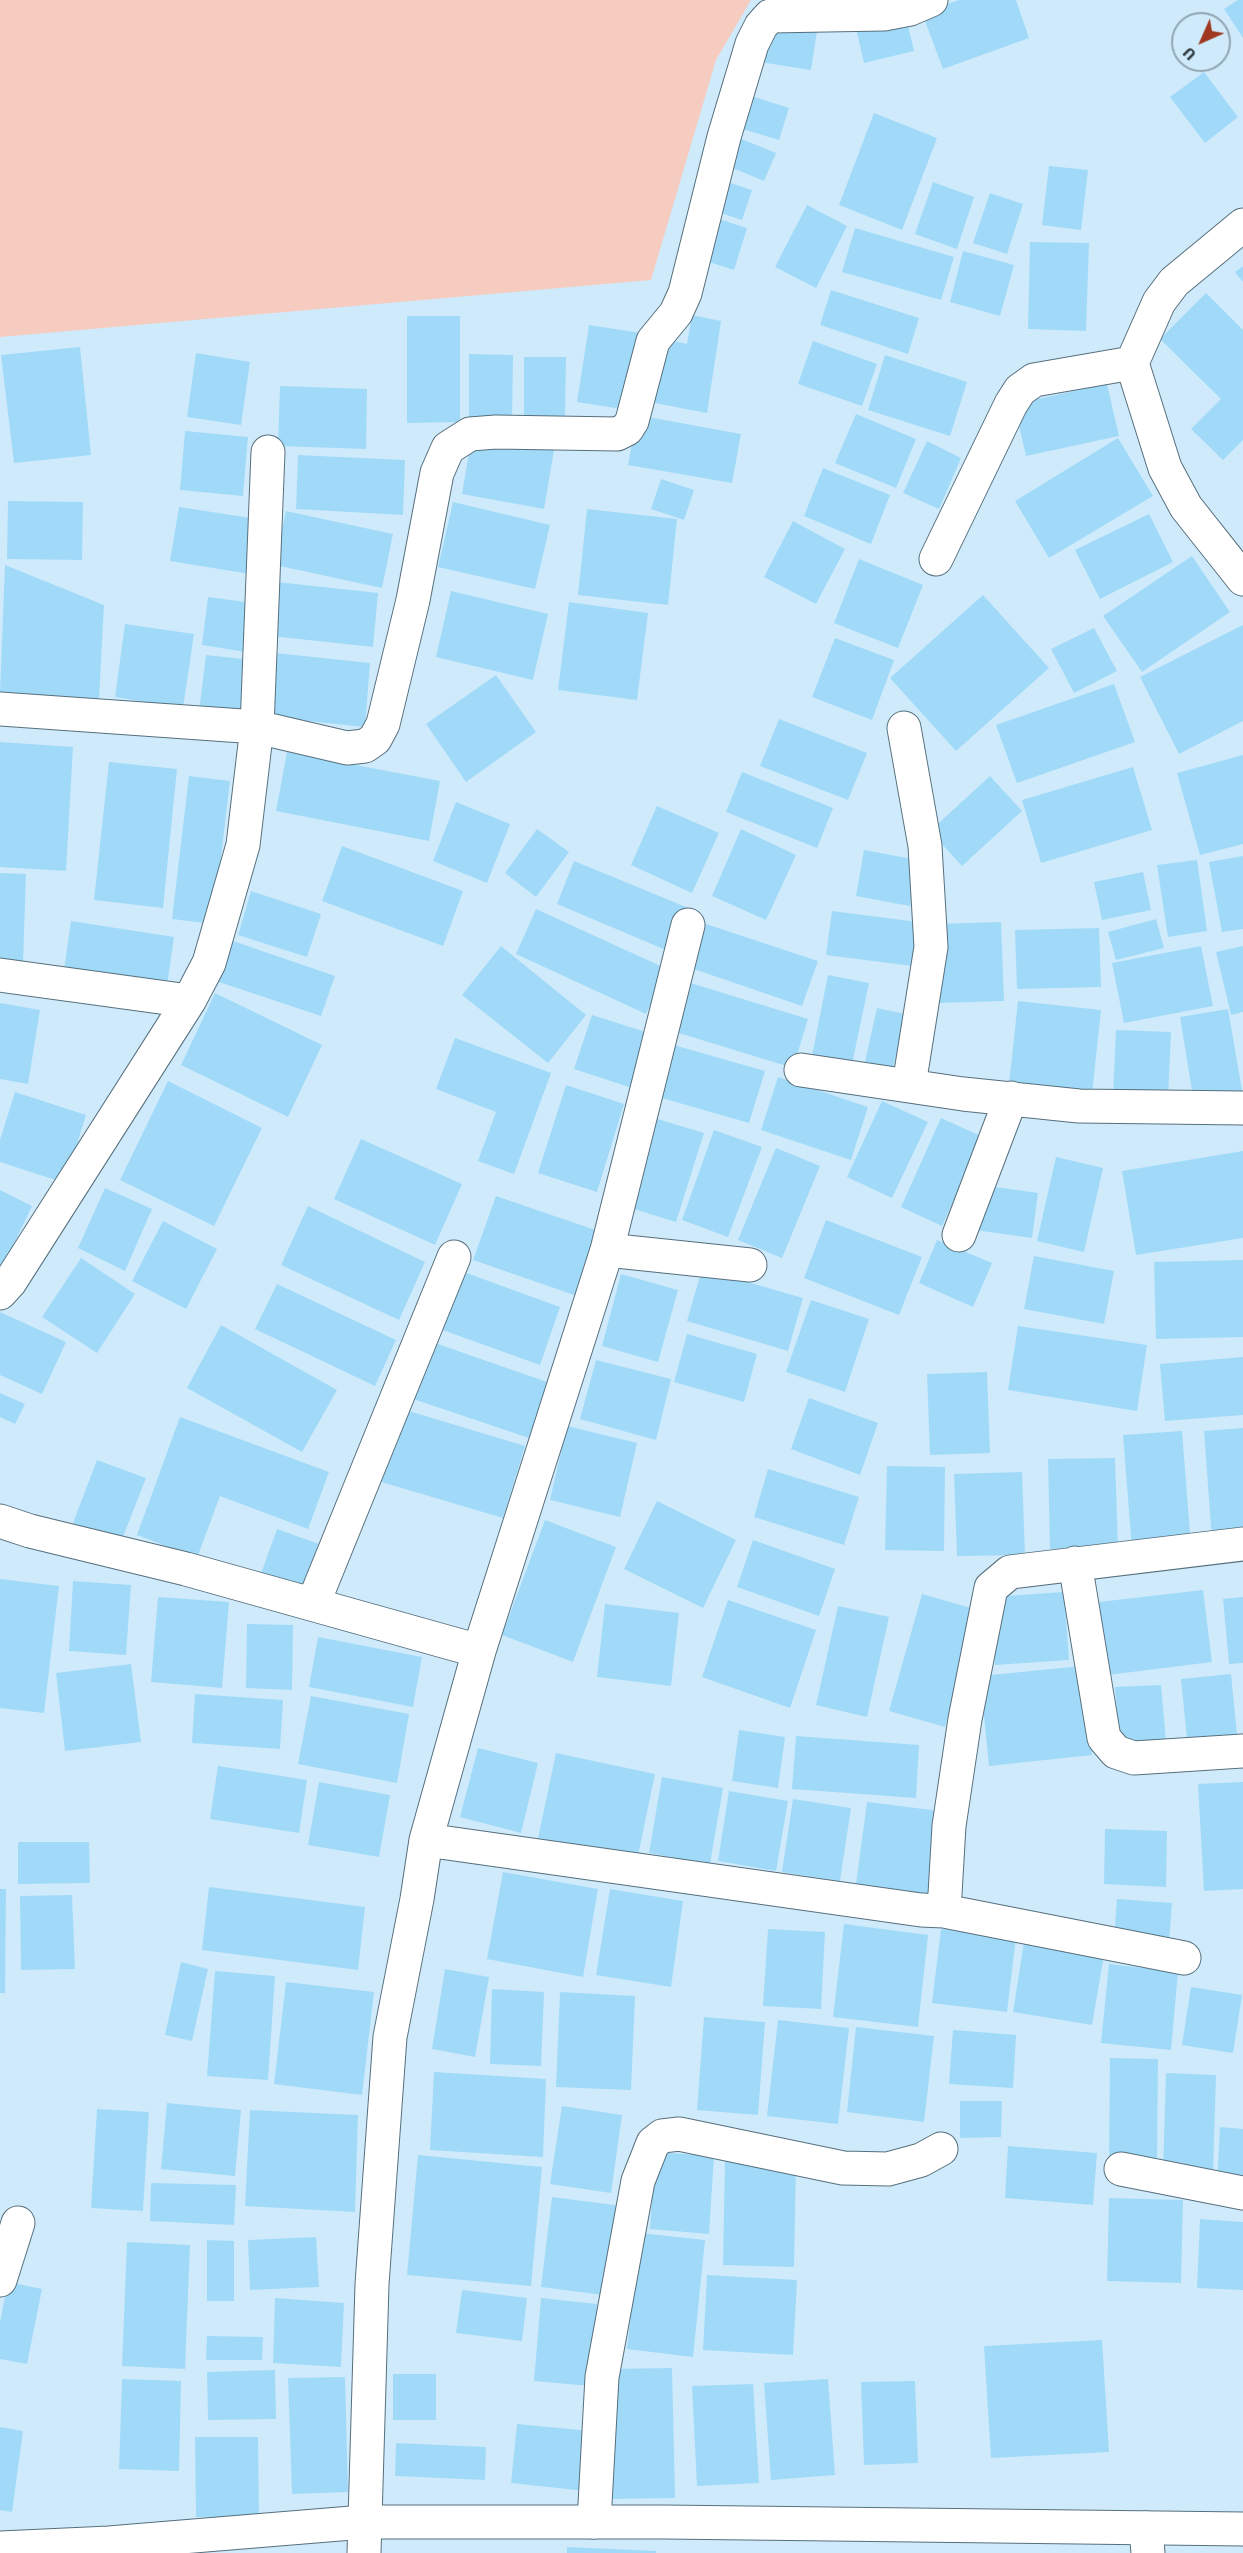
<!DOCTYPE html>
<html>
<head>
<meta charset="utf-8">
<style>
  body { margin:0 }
  #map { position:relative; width:1243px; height:2553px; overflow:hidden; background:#cfebfb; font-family:"Fira Sans",sans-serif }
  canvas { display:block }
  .north { position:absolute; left:1171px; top:12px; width:60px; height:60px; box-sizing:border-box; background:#cfebfb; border:2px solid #90a5b2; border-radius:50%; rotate:225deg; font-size:16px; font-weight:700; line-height:24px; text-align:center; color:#323d44 }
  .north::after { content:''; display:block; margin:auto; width:21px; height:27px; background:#a03720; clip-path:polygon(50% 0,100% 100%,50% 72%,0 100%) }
</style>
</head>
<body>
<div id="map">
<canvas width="1243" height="2553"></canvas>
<div class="north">U</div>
</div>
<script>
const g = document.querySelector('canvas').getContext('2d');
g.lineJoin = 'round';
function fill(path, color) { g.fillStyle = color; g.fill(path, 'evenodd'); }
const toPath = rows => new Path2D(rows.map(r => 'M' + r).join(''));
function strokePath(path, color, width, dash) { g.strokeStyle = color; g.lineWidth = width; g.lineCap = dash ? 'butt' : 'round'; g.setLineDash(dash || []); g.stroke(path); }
fill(toPath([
  [0,0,751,0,716,60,651,280,0,337]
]), '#f6cbc0');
fill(toPath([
  [959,0,1016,0,1029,38,943,69,922,13],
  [1238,0,1243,0,1243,38,1224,9],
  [905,13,914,51,864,63,855,24],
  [766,24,817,31,811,70,760,62],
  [1204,72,1238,117,1205,143,1170,97],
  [739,92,789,108,779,140,729,125],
  [874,113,937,138,902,230,839,205],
  [729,134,776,153,764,181,718,162],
  [1049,166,1088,170,1081,230,1042,225],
  [721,180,752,190,742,220,712,210],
  [933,182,974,197,957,249,915,234],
  [990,193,1023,204,1007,254,973,243],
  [807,205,847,226,816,288,775,267],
  [713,217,747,228,734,270,700,259],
  [855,228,954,257,941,300,842,272],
  [1030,242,1089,243,1086,331,1028,329],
  [963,251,1014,265,1000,316,950,302],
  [1243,266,1243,282,1235,272],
  [831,290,919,318,908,354,820,325],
  [1206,293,1243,330,1243,440,1223,460,1191,429,1221,399,1160,339],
  [692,315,721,321,707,413,644,401,656,337,687,344],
  [407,316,460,316,460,422,407,423],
  [589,325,641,333,628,410,577,402],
  [813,341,877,364,862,406,798,384],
  [80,347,91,455,14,463,1,355],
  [196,353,250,362,241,425,187,417],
  [469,354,513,355,512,422,469,420],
  [885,355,967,382,950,436,868,410],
  [524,357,566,357,565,417,524,415],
  [1107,384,1119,436,1026,456,1014,404],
  [280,386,367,389,366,449,278,446],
  [856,414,916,439,896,488,835,463],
  [637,415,741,434,732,483,628,465],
  [185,431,248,437,243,496,180,490],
  [472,435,554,450,544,509,462,494],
  [1118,438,1153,496,1049,558,1015,501],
  [927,441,961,458,939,509,903,493],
  [298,455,405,460,403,515,296,509],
  [823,468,890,495,871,544,804,516],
  [661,479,694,490,684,520,651,509],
  [8,501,83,502,82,560,7,559],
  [453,502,550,525,535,589,438,567],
  [179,507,264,520,256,575,170,561],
  [587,509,677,519,668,605,578,595],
  [286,511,393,534,382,588,275,565],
  [1149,514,1173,562,1100,599,1075,550],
  [793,521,845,549,816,604,764,577],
  [1192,556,1230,612,1142,672,1103,616],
  [859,559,923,585,898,648,834,623],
  [5,565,104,605,99,699,0,692],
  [277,582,378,593,373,647,271,636],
  [451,591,548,614,533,680,436,657],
  [983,595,1049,668,956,751,890,678],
  [208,597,253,603,246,652,202,645],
  [569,602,648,613,637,700,558,690],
  [125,624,194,634,183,708,115,697],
  [1243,625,1243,721,1179,754,1140,677],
  [1094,628,1117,671,1074,693,1051,649],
  [835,638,894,660,872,720,812,697],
  [275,653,370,663,365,727,269,717],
  [206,655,253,660,246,718,199,712],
  [496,675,536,732,466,782,426,724],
  [1114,684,1135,742,1017,783,996,725],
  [779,719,867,753,848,800,760,766],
  [0,742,73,747,66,871,0,867],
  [287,752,440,781,429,841,276,811],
  [1243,755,1243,844,1200,855,1177,773],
  [109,762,177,769,163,908,94,900],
  [1133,767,1152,830,1041,863,1022,800],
  [742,772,833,808,817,848,726,812],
  [189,776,230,781,213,924,172,919],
  [990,776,1022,811,962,866,930,831],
  [456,802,510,824,487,883,433,861],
  [657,806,719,833,692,893,631,865],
  [537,829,569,852,536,897,505,873],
  [741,829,796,855,766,920,712,896],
  [342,846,463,891,443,946,322,901],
  [864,850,918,860,910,906,856,896],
  [1243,856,1243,929,1222,932,1209,862],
  [1197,860,1207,931,1168,937,1157,865],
  [574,861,691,909,673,953,557,904],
  [1143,872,1151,910,1102,920,1094,882],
  [0,873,26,874,23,963,0,962],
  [251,891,321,914,307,957,238,935],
  [536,909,667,969,646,1014,516,954],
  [832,911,926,923,920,967,826,955],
  [1156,919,1164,948,1116,960,1108,932],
  [71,921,174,937,166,993,63,977],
  [700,922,818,961,802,1006,685,966],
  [1001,922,1004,1001,939,1003,936,924],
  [1099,928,1101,987,1017,989,1015,930],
  [230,940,335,976,321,1016,216,981],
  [501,946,586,1015,548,1063,462,995],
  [1201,946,1213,1006,1124,1023,1112,963],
  [1243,946,1243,1012,1231,1015,1216,952],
  [828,975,869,983,852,1064,812,1056],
  [684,981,808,1019,793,1068,669,1030],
  [215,993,322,1045,288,1117,181,1065],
  [1018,1001,1101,1010,1091,1104,1008,1094],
  [0,1003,40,1010,28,1084,0,1079],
  [877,1008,905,1014,892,1073,864,1066],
  [1228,1009,1243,1096,1194,1103,1180,1017],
  [592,1015,655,1035,638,1090,574,1069],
  [1116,1030,1171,1032,1168,1099,1113,1096],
  [455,1038,551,1073,514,1174,478,1161,496,1112,436,1089],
  [663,1042,765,1071,749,1123,648,1094],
  [778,1077,868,1107,851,1160,761,1130],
  [168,1081,262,1128,214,1226,120,1180],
  [566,1085,624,1104,597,1192,538,1173],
  [15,1092,86,1115,65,1183,0,1162,0,1140],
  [882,1101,928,1122,892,1198,847,1177],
  [651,1117,704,1133,676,1222,624,1206],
  [941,1118,983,1137,942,1226,901,1207],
  [714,1130,762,1147,728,1237,682,1220],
  [361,1139,462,1184,435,1245,334,1199],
  [776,1148,820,1166,782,1258,738,1240],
  [1243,1151,1243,1238,1136,1255,1122,1171],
  [1056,1157,1103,1168,1084,1252,1037,1241],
  [981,1185,1038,1193,1032,1238,975,1230],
  [105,1188,152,1209,125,1271,78,1248],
  [0,1190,32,1206,0,1273],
  [496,1196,601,1232,580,1297,473,1260],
  [308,1206,425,1262,399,1320,281,1265],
  [826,1220,922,1257,899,1315,804,1278],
  [163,1221,217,1249,186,1309,132,1281],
  [937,1240,992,1263,973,1307,919,1283],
  [1034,1256,1114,1271,1104,1324,1024,1309],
  [81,1258,135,1294,97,1353,42,1317],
  [1243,1260,1243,1337,1156,1339,1154,1262],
  [702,1269,803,1298,788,1351,687,1321],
  [461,1271,560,1307,540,1365,440,1329],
  [621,1274,678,1290,658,1362,602,1346],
  [277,1284,396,1340,375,1386,255,1329],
  [811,1300,869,1319,845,1392,786,1372],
  [0,1312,66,1342,42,1394,0,1375],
  [221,1325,337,1390,302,1452,187,1388],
  [1018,1326,1147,1345,1137,1411,1008,1390],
  [687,1334,757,1354,744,1402,674,1382],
  [432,1342,550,1383,532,1439,413,1399],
  [1243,1357,1243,1415,1165,1421,1160,1364],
  [596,1360,671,1379,656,1440,580,1419],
  [987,1372,990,1453,930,1455,927,1374],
  [0,1393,25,1404,15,1424,0,1417],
  [809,1398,878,1423,860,1475,791,1449],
  [399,1408,525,1446,503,1518,378,1481],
  [180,1417,329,1472,308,1529,220,1496,197,1558,137,1535],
  [567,1426,637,1443,620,1517,550,1500],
  [1243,1428,1243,1538,1212,1540,1204,1431],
  [1182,1431,1191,1545,1132,1549,1123,1435],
  [1115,1458,1118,1547,1050,1549,1048,1459],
  [97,1460,146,1478,121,1542,73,1523],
  [887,1466,945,1467,944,1551,885,1550],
  [768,1469,859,1497,844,1545,754,1517],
  [1022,1472,1025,1555,957,1556,954,1474],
  [657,1501,736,1540,703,1608,624,1569],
  [545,1520,616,1547,573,1662,502,1635],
  [277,1529,319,1544,301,1594,259,1579],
  [753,1540,835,1569,819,1616,737,1587],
  [0,1579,59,1586,44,1713,0,1708],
  [73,1581,131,1585,126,1655,69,1651],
  [1203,1590,1212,1662,1100,1676,1090,1603],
  [1064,1592,1069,1660,995,1665,990,1597],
  [922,1594,978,1610,945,1727,889,1711],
  [158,1597,229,1602,222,1688,151,1682],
  [1243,1597,1243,1663,1229,1664,1223,1599],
  [728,1600,816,1630,790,1708,702,1677],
  [605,1604,679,1613,671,1686,597,1677],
  [838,1606,889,1617,867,1717,816,1705],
  [247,1624,293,1625,292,1690,246,1688],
  [318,1637,422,1657,413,1707,309,1687],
  [131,1664,141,1742,65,1751,56,1673],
  [1082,1666,1092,1755,989,1766,980,1676],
  [1231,1674,1238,1745,1188,1749,1181,1679],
  [1161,1685,1166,1742,1120,1745,1115,1687],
  [195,1694,283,1700,280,1749,192,1743],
  [311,1696,409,1714,397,1783,298,1764],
  [739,1730,785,1737,778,1788,732,1781],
  [796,1736,919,1745,916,1798,792,1789],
  [478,1748,538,1763,521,1833,460,1817],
  [556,1753,655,1774,637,1860,538,1838],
  [218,1766,307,1780,299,1833,210,1819],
  [662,1777,723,1788,710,1864,649,1853],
  [319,1782,390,1795,379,1857,308,1845],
  [1243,1782,1243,1889,1204,1891,1198,1784],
  [729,1791,788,1801,776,1871,718,1861],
  [793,1799,851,1808,840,1881,782,1872],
  [867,1802,940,1811,930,1894,856,1884],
  [1105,1829,1167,1831,1166,1887,1104,1884],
  [18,1842,89,1842,90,1883,18,1884],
  [503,1872,598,1889,583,1977,487,1959],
  [209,1887,365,1907,358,1970,202,1950],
  [0,1889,6,1889,5,1993,0,1993],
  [610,1889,683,1901,671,1987,596,1975],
  [72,1895,75,1969,21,1970,20,1896],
  [1117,1899,1172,1903,1169,1943,1114,1938],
  [844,1924,928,1935,918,2027,833,2017],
  [768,1929,825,1932,821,2009,763,2006],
  [941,1929,1016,1937,1007,2012,932,2003],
  [1024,1942,1104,1955,1092,2025,1013,2012],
  [181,1962,208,1969,192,2041,165,2035],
  [1109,1964,1178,1972,1171,2050,1101,2043],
  [445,1969,489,1977,475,2057,432,2049],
  [215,1971,275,1976,268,2080,207,2076],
  [286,1982,374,1992,362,2095,274,2084],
  [1191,1987,1242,1995,1233,2053,1182,2045],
  [492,1989,544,1992,541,2066,490,2064],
  [560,1992,635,1996,631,2090,556,2087],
  [704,2017,765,2022,758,2115,697,2110],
  [778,2020,849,2028,838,2124,767,2116],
  [856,2027,934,2036,924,2122,847,2112],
  [953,2030,1016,2035,1013,2088,949,2084],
  [1110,2058,1158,2059,1157,2162,1109,2161],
  [434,2072,546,2079,543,2157,430,2150],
  [1166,2073,1216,2075,1213,2175,1163,2173],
  [960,2101,1002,2101,1001,2137,960,2138],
  [167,2103,241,2110,235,2176,161,2169],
  [562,2106,622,2115,611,2193,550,2184],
  [97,2109,149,2112,143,2211,91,2208],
  [250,2110,358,2115,355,2212,245,2206],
  [1220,2127,1243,2129,1243,2185,1217,2183],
  [1008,2146,1097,2153,1093,2205,1005,2198],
  [655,2152,714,2156,709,2234,650,2229],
  [418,2155,542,2167,531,2286,407,2275],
  [725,2160,796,2161,794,2267,723,2265],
  [151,2183,236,2185,234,2225,150,2221],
  [552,2197,622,2206,611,2296,541,2287],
  [1109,2198,1183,2200,1181,2283,1107,2281],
  [1200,2219,1243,2222,1243,2290,1197,2288],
  [640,2233,705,2240,693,2357,627,2349],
  [316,2237,319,2287,250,2290,248,2240],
  [207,2240,234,2241,234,2301,207,2301],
  [127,2242,190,2245,185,2369,122,2366],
  [707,2275,797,2280,793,2355,703,2350],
  [8,2282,42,2289,27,2364,0,2359,0,2322],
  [462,2290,527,2298,522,2341,456,2333],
  [275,2298,344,2303,341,2367,273,2363],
  [541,2298,597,2304,590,2386,534,2381],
  [207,2336,263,2337,262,2360,206,2360],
  [1102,2340,1109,2452,991,2458,984,2346],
  [672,2368,675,2498,608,2499,605,2369],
  [275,2370,276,2419,208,2420,207,2372],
  [393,2374,436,2374,436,2420,393,2420],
  [345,2377,348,2492,292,2494,288,2378],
  [122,2379,181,2381,179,2471,119,2469],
  [828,2379,835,2475,771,2480,764,2383],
  [915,2381,918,2463,864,2465,861,2382],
  [753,2384,759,2483,697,2486,692,2386],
  [517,2424,591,2431,586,2491,511,2483],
  [0,2427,23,2431,12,2512,0,2510],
  [195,2437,258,2437,259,2517,196,2517],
  [396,2443,486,2447,485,2480,395,2476],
  [567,2547,656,2551,656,2553,567,2553]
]), '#a1daf8');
const minor = toPath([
  [1243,225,1174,282,1159,302,1132,363,1165,468,1186,507,1243,579],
  [268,452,257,727,347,748,365,746,375,739,383,724,413,600,437,473,448,448,470,434,496,432,617,434,627,429,632,421,653,341,676,313,685,293,724,137,752,44,761,26,770,16,884,14,910,9,931,0],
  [936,559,1011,404,1020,390,1034,380,1132,363],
  [0,709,257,727,243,845,209,963,189,1001,10,1282,0,1293],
  [904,728,925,846,931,947,909,1085],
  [0,975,189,1001],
  [801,1070,963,1094,1079,1106,1243,1108],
  [959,1235,1011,1098],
  [607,1250,688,925],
  [0,1521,30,1531,186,1569,479,1651,426,1840,417,1899,390,2037,372,2284,364,2553],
  [1075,1563,1104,1738,1116,1752,1134,1758,1243,1751],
  [313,1604,454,1257],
  [479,1651,607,1250,750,1265],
  [426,1840,921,1910,944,1911,949,1826,965,1719,991,1588,1010,1572,1243,1544],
  [944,1911,1184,1958],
  [1121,2169,1243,2193],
  [0,2280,18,2223],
  [594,2522,602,2377,638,2181,653,2143,662,2136,679,2134,843,2168,888,2169,921,2160,941,2149],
  [1146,2528,1148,2553]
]);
const tertiary = toPath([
  [0,2548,109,2543,364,2522,665,2522,1243,2529]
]);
strokePath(minor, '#566f7d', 35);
strokePath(tertiary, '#566f7d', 35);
strokePath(minor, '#fff', 33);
strokePath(tertiary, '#fff', 33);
</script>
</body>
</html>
